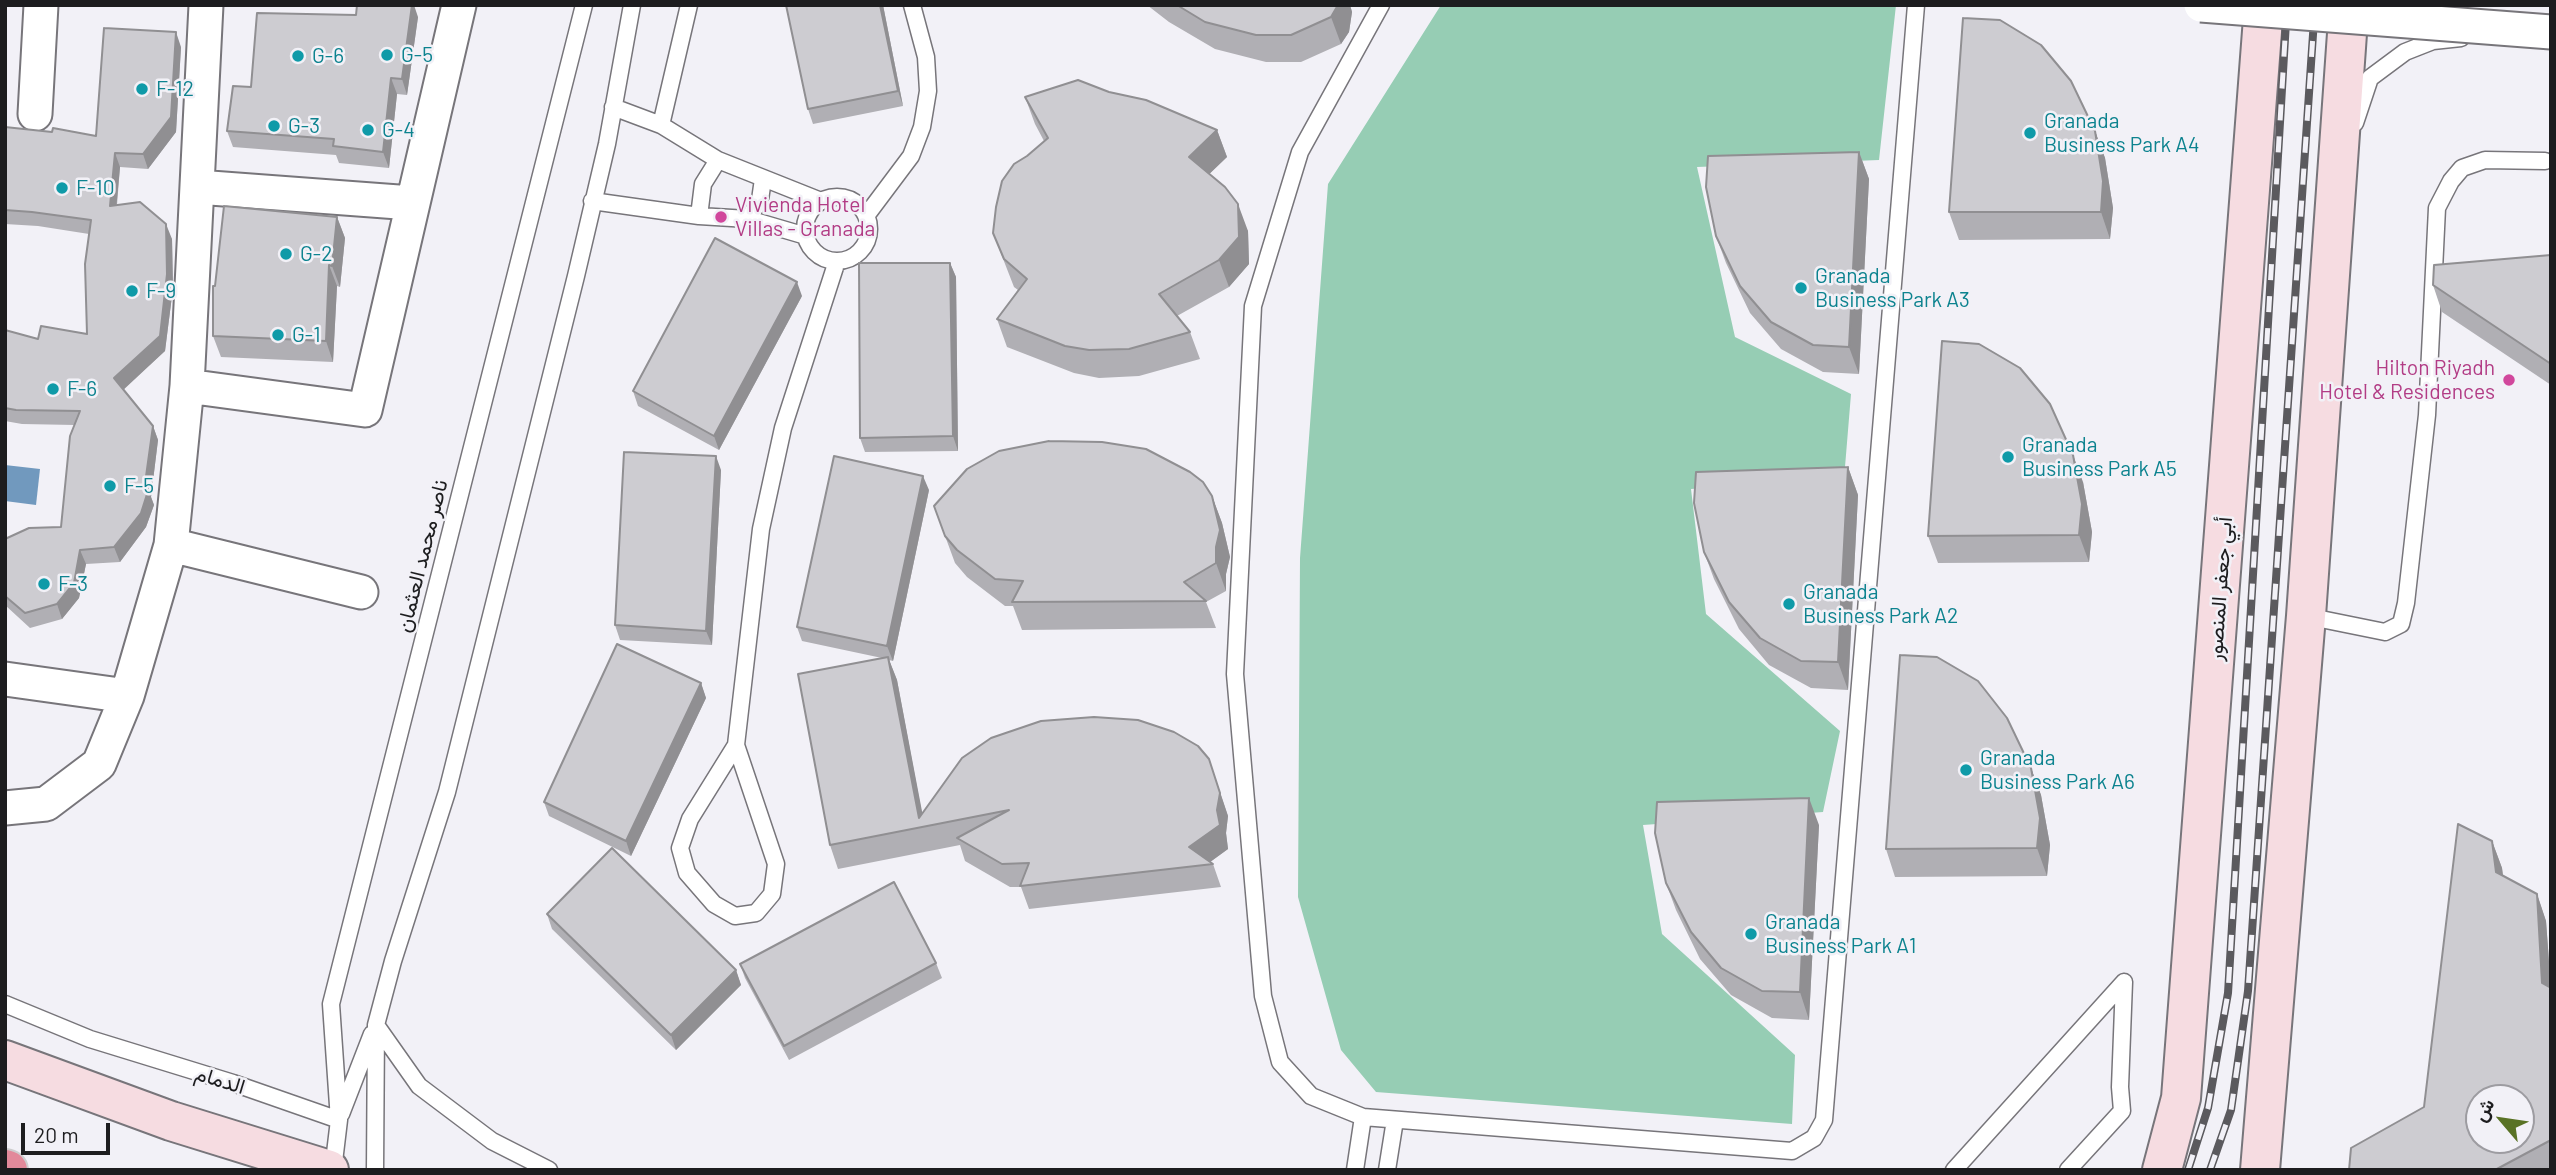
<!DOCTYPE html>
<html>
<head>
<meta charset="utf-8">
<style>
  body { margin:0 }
  #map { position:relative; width:2556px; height:1175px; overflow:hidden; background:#f2f1f7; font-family:Barlow,Vazirmatn,sans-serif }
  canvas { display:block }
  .frame { position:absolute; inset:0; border:7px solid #1d1d1f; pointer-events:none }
  .north { position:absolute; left:2465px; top:1084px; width:70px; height:70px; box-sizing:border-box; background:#f2f1f7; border:2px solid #9d9ca1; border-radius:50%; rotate:299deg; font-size:19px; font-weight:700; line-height:28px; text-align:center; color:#1d1d1f }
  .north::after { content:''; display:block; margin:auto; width:24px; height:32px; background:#597225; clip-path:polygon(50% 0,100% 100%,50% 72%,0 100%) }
  .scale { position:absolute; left:21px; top:1123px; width:89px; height:32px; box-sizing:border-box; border:4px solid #1d1d1f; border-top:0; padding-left:9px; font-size:21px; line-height:24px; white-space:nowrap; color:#1d1d1f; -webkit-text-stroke:5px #f2f1f7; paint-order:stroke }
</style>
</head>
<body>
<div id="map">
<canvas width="2556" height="1175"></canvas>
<div class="frame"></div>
<div class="north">ش</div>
<div class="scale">20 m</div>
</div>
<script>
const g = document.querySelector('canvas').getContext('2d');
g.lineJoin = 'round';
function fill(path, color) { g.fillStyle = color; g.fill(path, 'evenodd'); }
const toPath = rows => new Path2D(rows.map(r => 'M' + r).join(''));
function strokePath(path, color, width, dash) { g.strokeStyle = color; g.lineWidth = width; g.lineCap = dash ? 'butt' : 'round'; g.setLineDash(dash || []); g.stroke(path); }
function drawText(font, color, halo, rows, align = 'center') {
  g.font = font + ' Barlow,Vazirmatn,sans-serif'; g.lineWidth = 5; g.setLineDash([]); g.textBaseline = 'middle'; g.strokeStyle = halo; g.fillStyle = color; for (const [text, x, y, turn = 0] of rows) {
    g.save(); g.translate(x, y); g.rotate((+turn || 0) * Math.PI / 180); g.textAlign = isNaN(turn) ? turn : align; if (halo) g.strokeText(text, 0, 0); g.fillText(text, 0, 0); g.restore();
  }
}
fill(toPath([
  [1441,5,1896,5,1879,160,1697,167,1735,337,1851,394,1844,479,1691,489,1706,614,1840,731,1823,812,1643,825,1662,934,1795,1055,1792,1124,1376,1092,1341,1050,1298,897,1300,558,1328,184]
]), '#96cdb4');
fill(toPath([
  [5,465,40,469,36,505,5,501]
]), '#7199be');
const lane = toPath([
  [1381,5,1300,152,1253,306,1235,674,1263,996,1280,1062,1311,1096,1363,1117,1792,1151,1814,1138,1824,1120,1916,5],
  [613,107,661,125,718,160,821,201],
  [2355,123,2370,78,2405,52,2433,41,2461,38],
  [661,125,689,5],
  '805 229a32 32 0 1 1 64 0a32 32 0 1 1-64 0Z',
  [592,201,699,216,748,219,806,236],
  [699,216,703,184,718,160],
  [866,216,911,156,922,127,928,91,926,57,912,5],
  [748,219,760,200,763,179],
  [2306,616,2385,632,2401,624,2406,603,2427,415,2437,208,2451,181,2462,168,2485,160,2545,161],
  [736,745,690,819,680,848,687,873,714,904,735,916,756,913,772,894,776,864,736,745,761,529,783,428,837,261],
  [5,1004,90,1039,233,1083,339,1120],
  [376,1025,419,1086,492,1141,549,1170],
  [341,1114,372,1034],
  [333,1170,339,1120,331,1004,584,5],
  [375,1170,376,1025,393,961,447,792,576,276,607,144,632,5],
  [1355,1170,1363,1117],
  [1387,1170,1395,1120],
  [1954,1170,2124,982],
  [2068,1170,2122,1111,2120,1087,2124,982]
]);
const street = toPath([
  [35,114,41,5],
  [197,187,412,203],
  [187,386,365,410,459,5],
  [171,545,361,592],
  [5,679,127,696],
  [5,808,46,804,99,764,127,696,171,545,187,386,206,5]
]);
const secondary = toPath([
  [5,1060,171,1121,329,1170],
  [2162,1170,2181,1098,2264,5],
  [2260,1170,2306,616,2349,5]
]);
const highway = toPath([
  [5,1169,8,1170]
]);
strokePath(lane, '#77757a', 19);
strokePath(street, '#77757a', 37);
strokePath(secondary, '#77757a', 42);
strokePath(highway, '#cdcdce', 42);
strokePath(lane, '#fff', 16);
strokePath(street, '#fff', 33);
strokePath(secondary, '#f6dce1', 38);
strokePath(highway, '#e2899a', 38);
const rail = toPath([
  [2188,1170,2208,1108,2228,993,2287,5],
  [2210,1170,2231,1110,2248,991,2315,5]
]);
strokePath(rail, '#5b5a5e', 8);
strokePath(rail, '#f2f1f7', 5, [16]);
const streetBridge = toPath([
  [2201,5,2551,32]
]);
strokePath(streetBridge, '#77757a', 37, []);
strokePath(streetBridge, '#fff', 33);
fill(toPath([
  [883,5,903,106,813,124,808,109],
  [1147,5,1350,5,1352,12,1349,32,1341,44,1301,62,1266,62,1215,49,1169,22],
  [356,15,418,17,407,95,397,94,389,168,339,163,336,155,233,147,227,131,251,87],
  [181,47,176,132,148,169,120,167,117,205,172,239,173,288,165,351,123,389,153,426,158,440,151,497,154,505,146,527,120,562,86,564,79,598,62,619,30,628,5,605,5,539,61,527,75,425,22,424,5,421,5,330,38,339,87,334,89,234,38,226,5,224,5,127,96,136],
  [1109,92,1217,130,1227,157,1209,174,1248,231,1249,264,1229,287,1177,316,1190,332,1200,359,1139,376,1099,378,1074,373,1007,347,997,319,1018,290,1014,287,993,233,1027,156,1044,141,1035,124,1025,97],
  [2095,131,2105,158,2113,208,2110,239,1959,240,1949,212],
  [1859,152,1869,179,1859,374,1823,372,1781,349,1750,313,1726,263,1716,236],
  [337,217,345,238,340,287,337,286,333,362,221,357,213,336],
  [2551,255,2551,385,2442,312,2433,285],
  [950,263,956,277,958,451,865,452,860,438],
  [802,296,719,450,638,406,633,391],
  [1848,467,1858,495,1848,690,1811,688,1769,665,1739,629,1714,579,1704,552],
  [721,470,712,645,620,640,615,625],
  [2083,482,2092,532,2089,562,1938,563,1928,536],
  [929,490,893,661,889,660,897,680,922,814,1217,783,1228,816,1226,833,1228,849,1210,862,1213,864,1221,887,1029,909,1021,887,1010,887,965,861,960,845,838,869,830,845,882,658,802,641,797,627],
  [1212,496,1222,523,1230,557,1226,574,1226,591,1206,602,1216,628,1022,630,1013,606,1005,606,967,577,955,563,934,506],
  [701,683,706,698,631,856,549,816,544,802],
  [2031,768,2041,795,2050,845,2047,876,1895,877,1886,849],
  [1819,825,1809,1020,1772,1018,1731,995,1700,959,1676,910,1666,883],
  [2492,841,2502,868,2503,876,2537,894,2546,921,2551,988,2551,1170,2349,1170,2424,1107],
  [547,914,736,970,741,985,676,1050,552,929],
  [936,963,942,978,789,1060,745,978,740,964]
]), '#b0afb4');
fill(toPath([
  [412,5,414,5,418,17,407,95,402,79],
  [880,5,883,5,903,106,898,91],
  [1338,5,1350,5,1352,12,1349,32,1341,44,1331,17],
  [176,32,181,47,176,132,148,169,143,154],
  [391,78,397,94,389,168,383,152],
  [1217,130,1227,157,1199,184,1189,157],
  [2095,131,2105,158,2113,208,2110,239,2101,212],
  [1859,152,1869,179,1859,374,1849,347],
  [115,153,120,167,115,221,110,206],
  [1238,204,1248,231,1249,264,1229,287,1219,260],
  [337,217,345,238,340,287,332,266],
  [166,224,172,239,173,288,165,351,120,393,114,378],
  [950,263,956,277,958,451,953,436],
  [329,265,337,286,333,362,326,341],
  [797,282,802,296,719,450,714,436],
  [153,426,158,440,151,497,154,505,146,527,120,562,114,547,144,491],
  [2073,455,2083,482,2092,532,2089,562,2079,535],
  [716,456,721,470,712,645,706,631],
  [1848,467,1858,495,1848,690,1838,662],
  [923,476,929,490,893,661,887,646],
  [1212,496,1222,523,1230,557,1226,574,1226,591,1216,563],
  [80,550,86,564,79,598,62,619,57,604],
  [888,657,897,680,925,827,919,818],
  [701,683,706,698,631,856,626,841],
  [1209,759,1228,816,1226,833,1228,849,1206,865,1189,847],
  [2031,768,2041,795,2050,845,2047,876,2037,848],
  [1809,798,1819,825,1809,1020,1800,992],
  [2492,841,2502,868,2506,899,2496,872],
  [2537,894,2546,921,2551,989,2542,983],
  [736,970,741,985,676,1050,671,1035]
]), '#908f92');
const building = toPath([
  [357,5,412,5,402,79,391,78,383,152,333,146,334,139,227,131,233,86,251,87,257,13,356,15,357,5],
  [786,5,880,5,898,91,808,109,786,5],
  [1177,5,1338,5,1331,17,1291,35,1256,35,1205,22,1177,5],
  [1963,18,2000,20,2041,45,2071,81,2095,131,2103,181,2101,212,1949,212,1963,18],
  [104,28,176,32,171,117,143,154,115,153,110,206,140,202,166,224,167,274,160,336,114,378,153,426,144,491,148,491,141,513,114,547,80,550,74,583,57,604,25,613,5,596,5,539,29,528,61,527,70,436,80,411,16,410,5,408,5,330,38,339,41,326,87,334,85,264,91,220,32,212,5,210,5,127,52,132,53,128,96,136,104,28],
  [1078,80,1109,92,1146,100,1217,130,1189,157,1225,187,1238,204,1239,237,1219,260,1159,294,1190,332,1129,349,1089,350,1065,346,997,319,1027,279,1004,259,993,233,996,207,1002,181,1014,164,1027,156,1048,138,1025,97,1078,80],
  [1859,152,1849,347,1813,345,1771,322,1740,286,1716,236,1706,187,1708,156,1859,152],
  [224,206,337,217,332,266,329,265,326,341,213,336,213,286,215,286,224,206],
  [715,238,797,282,714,436,633,391,715,238],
  [2551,255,2551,364,2433,285,2434,265,2551,255],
  [859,263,950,263,953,436,860,438,859,263],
  [1942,341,1979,344,2020,368,2050,404,2073,455,2082,504,2079,535,1928,536,1942,341],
  [1049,441,1102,442,1146,449,1190,472,1203,482,1212,496,1220,530,1216,547,1216,563,1184,582,1206,601,1012,602,1023,581,995,579,957,550,945,536,934,506,967,469,999,451,1049,441],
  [624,452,716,456,706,631,615,625,624,452],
  [834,456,923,476,887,646,797,627,834,456],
  [1848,467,1838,662,1801,661,1760,638,1729,602,1704,552,1694,503,1696,472,1848,467],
  [617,644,701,683,626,841,544,802,617,644],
  [1900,655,1937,657,1978,681,2007,718,2031,768,2040,818,2037,848,1886,849,1900,655],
  [888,657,919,818,962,758,991,738,1041,721,1094,717,1138,720,1174,732,1198,746,1209,759,1220,793,1217,810,1220,825,1189,847,1213,864,1020,886,1029,863,1002,864,957,838,1009,810,830,845,798,674,888,657],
  [1809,798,1800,992,1762,991,1721,968,1691,932,1666,883,1655,833,1657,802,1809,798],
  [2458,824,2492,841,2496,872,2537,894,2542,983,2551,988,2551,1140,2495,1170,2349,1170,2351,1148,2424,1107,2458,824],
  [2479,1098,2521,1098,2521,1140,2479,1140,2479,1098],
  [612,848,736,970,671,1035,547,914,612,848],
  [894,882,936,963,784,1046,740,964,894,882]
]);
fill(building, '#cdccd1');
strokePath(building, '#908f92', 2);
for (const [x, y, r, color] of [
  [387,55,7,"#0f9aa8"],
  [298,56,7,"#0f9aa8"],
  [142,89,7,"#0f9aa8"],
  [274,126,7,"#0f9aa8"],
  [368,130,7,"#0f9aa8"],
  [2030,133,7,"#0f9aa8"],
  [62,188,7,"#0f9aa8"],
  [721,217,7,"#d1479c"],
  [286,254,7,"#0f9aa8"],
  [1801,288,7,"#0f9aa8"],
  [132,291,7,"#0f9aa8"],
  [278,335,7,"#0f9aa8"],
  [2509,380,7,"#d1479c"],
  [53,389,7,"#0f9aa8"],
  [2008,457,7,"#0f9aa8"],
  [110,486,7,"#0f9aa8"],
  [44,584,7,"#0f9aa8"],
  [1789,604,7,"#0f9aa8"],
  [1966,770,7,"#0f9aa8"],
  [1751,934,7,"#0f9aa8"]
]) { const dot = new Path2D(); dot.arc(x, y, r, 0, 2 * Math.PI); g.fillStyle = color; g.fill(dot); strokePath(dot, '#f2f1f7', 2.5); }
drawText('21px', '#0d838f', '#f2f1f7', [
  ["G-5",401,55],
  ["G-6",312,56],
  ["F-12",156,89],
  ["Granada",2044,121],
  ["Business Park A4",2044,145],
  ["G-3",288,126],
  ["G-4",382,130],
  ["F-10",76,188],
  ["G-2",300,254],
  ["Granada",1815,276],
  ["Business Park A3",1815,300],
  ["F-9",146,291],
  ["G-1",292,335],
  ["F-6",67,389],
  ["Granada",2022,445],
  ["Business Park A5",2022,469],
  ["F-5",124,486],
  ["F-3",58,584],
  ["Granada",1803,592],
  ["Business Park A2",1803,616],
  ["Granada",1980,758],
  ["Business Park A6",1980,782],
  ["Granada",1765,922],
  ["Business Park A1",1765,946]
], 'left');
drawText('21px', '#b23c85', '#f2f1f7', [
  ["Vivienda Hotel",735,205],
  ["Villas - Granada",735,229],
  ["Hilton Riyadh",2495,368,"right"],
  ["Hotel & Residences",2495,392,"right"]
], 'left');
drawText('21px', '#1d1d1f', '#f2f1f7', [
  ["ناصر محمد العثمان",422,556,-76],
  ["أبي جعفر المنصور",2220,589,-86],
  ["الدمام",220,1080,17]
]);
</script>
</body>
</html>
